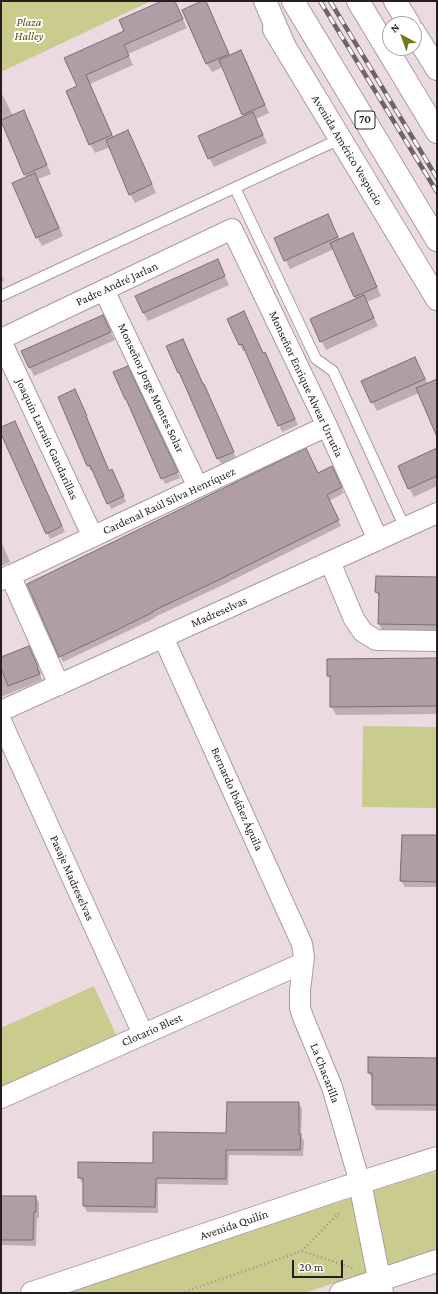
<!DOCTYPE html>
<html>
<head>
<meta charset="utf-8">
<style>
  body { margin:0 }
  #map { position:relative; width:438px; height:1294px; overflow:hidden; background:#ebdae2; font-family:"Crimson Pro",serif }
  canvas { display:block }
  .frame { position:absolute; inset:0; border:2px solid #251f22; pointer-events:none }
  .north { position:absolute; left:382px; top:16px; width:40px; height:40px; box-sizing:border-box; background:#fff; border:1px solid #a8a5a7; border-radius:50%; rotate:319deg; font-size:11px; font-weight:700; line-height:16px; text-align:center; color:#251f22 }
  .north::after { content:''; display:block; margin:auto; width:14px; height:18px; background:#77781e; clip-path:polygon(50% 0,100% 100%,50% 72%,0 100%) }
  .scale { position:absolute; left:292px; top:1260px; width:51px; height:18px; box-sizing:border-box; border:2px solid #251f22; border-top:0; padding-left:5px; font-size:12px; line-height:14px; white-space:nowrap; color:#251f22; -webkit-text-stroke:3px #fff; paint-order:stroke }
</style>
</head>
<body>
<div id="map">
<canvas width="438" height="1294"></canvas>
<div class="frame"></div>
<div class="north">N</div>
<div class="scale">20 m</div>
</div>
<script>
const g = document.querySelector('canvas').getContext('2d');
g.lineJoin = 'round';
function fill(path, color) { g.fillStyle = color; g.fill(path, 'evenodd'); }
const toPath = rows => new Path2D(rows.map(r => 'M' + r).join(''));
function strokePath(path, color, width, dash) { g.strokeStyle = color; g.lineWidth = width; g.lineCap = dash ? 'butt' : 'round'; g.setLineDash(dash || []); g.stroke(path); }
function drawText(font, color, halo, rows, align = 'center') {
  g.font = font + ' "Crimson Pro",serif'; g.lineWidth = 4; g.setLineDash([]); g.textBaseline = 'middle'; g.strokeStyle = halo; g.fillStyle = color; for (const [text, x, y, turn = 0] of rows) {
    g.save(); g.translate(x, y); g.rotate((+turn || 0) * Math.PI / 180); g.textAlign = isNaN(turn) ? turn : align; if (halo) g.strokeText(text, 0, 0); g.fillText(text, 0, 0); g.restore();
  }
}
fill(toPath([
  [1,1,151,1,1,72],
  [363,726,437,727,437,808,362,807],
  [94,986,117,1037,1,1089,1,1028],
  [437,1171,437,1249,304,1293,68,1293,336,1203]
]), '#c9cc8d');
fill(toPath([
  [165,1,175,1,187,28,128,54,133,65,90,84,114,138,128,131,133,140,156,193,135,203,130,194,110,147,95,153,90,144,67,91,78,86,66,58,125,32],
  [205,1,210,9,230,57,241,52,246,60,269,113,256,119,267,143,214,167,209,158,245,117,223,67,212,72,207,64,184,10],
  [1,92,13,116,28,120,51,174,38,179,63,236,42,246,37,237,27,178,4,125,1,126],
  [328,216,340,240,353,234,357,243,381,296,367,302,378,326,326,350,311,320,356,300,334,249,290,269,275,239],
  [217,260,229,285,148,321,143,312],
  [1,273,4,281,1,282],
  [103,316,115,340,34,376,30,368],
  [229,319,268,359,298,425,282,432,245,350,243,351,240,345],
  [186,346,236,458,221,464,167,347],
  [415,358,428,384,437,380,437,435,419,393,377,411,362,381],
  [130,373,180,478,165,484,130,404,126,399],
  [78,396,110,472,115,476,126,502,111,509,93,470,91,471,88,466],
  [15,422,65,532,50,539,1,431,1,428],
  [437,449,437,486,414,497,409,488],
  [335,473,344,493,329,501,341,526,229,582,155,617,155,618,63,662,28,584,318,474],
  [1,541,10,562,1,566],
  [437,578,437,630,382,630,379,624,379,597,376,592],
  [32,653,41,673,40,674,42,680,1,697,1,659],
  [437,659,437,714,336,715,331,706,331,680,328,675],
  [437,836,437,887,405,887,401,881],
  [437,1059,437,1111,376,1110,373,1104,373,1078,372,1078,369,1073],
  [298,1103,302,1109,301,1137,304,1141,303,1156,229,1155,228,1185,158,1184,158,1213,87,1212,84,1206,84,1183,82,1183,79,1177,154,1164],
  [1,1197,36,1197,39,1203,39,1218,37,1218,36,1246,1,1245]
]), '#0003');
const building = toPath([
  [162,1,175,1,183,19,124,45,129,56,86,75,112,135,89,145,66,91,77,86,64,58,124,31,119,20,162,1],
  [202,1,206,1,229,54,206,64,182,10,202,1],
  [241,50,265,105,242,115,219,60,241,50],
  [24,110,47,165,24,175,1,121,1,120,24,110],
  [253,112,263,135,208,159,198,136,253,112],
  [128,130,152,184,129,195,106,140,128,130],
  [35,173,59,228,36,238,12,183,35,173],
  [328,214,338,237,284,261,274,238,328,214],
  [353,233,377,287,354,297,330,243,353,233],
  [218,259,225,276,143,313,135,296,218,259],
  [364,295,374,318,320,342,310,319,364,295],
  [244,311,263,353,265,352,295,419,278,426,242,344,239,345,227,319,244,311],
  [103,315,111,332,29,368,21,351,103,315],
  [183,339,203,384,204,384,234,452,217,459,179,372,178,373,166,346,183,339],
  [415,357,425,379,371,403,361,381,415,357],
  [128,366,178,472,161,479,126,399,125,399,113,372,128,366],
  [437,379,437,437,416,388,437,379],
  [75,389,87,416,86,416,109,471,112,469,124,496,107,504,90,465,87,466,58,397,75,389],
  [15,421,62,526,46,534,1,434,1,427,15,421],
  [306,448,318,473,332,466,342,487,327,495,339,520,226,576,227,576,153,611,153,612,117,630,59,657,27,584,306,448],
  [437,448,437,476,408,489,398,466,437,448],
  [376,576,437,577,437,625,378,624,379,593,375,592,376,576],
  [29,646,38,667,37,668,40,674,8,686,1,668,1,657,29,646],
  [437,658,437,706,330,707,330,676,327,676,327,659,437,658],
  [402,835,437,835,437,882,400,881,402,835],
  [368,1057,437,1058,437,1105,372,1105,372,1073,368,1073,368,1057],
  [227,1102,299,1102,299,1134,301,1134,300,1150,226,1150,226,1179,156,1178,155,1207,83,1206,83,1178,78,1178,78,1162,153,1163,153,1132,226,1133,227,1102],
  [1,1196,36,1196,36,1212,34,1212,33,1240,1,1240,1,1196]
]);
fill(building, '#af9ea6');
strokePath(building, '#7c6c73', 1);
const lane = toPath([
  [235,188,316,359,333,371,405,528],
  [1,296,340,139]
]);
const street = toPath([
  [104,290,198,487],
  [1,339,232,229,327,426,378,540],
  [1,341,93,537],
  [330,562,354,619,363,632,376,640,437,641],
  [10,575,59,685],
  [1,580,327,426],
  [163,637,302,944,304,957,300,990,300,1008,303,1017,332,1087,360,1183],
  [1,711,437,513],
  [1,721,143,1034],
  [1,1098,303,963]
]);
const secondary = toPath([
  [360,1183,382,1293]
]);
const primary = toPath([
  [395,1,409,24],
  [274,29,437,299],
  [414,32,437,69],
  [32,1293,337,1190,437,1158],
  [341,1293,437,1261]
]);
const highway = toPath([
  [265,1,284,45],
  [293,1,437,240],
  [358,1,437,132]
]);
strokePath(lane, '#ab9aa2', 12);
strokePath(street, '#ab9aa2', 22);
strokePath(secondary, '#ab9aa2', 24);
strokePath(primary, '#ab9aa2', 24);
strokePath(highway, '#ab9aa2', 24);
strokePath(toPath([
  [302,1251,353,1268],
  [181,1293,302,1251,341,1211]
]), '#9d9197', 2.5, [1, 3]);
strokePath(lane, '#fff', 10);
strokePath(street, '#fff', 20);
strokePath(secondary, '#fff', 22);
strokePath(primary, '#fff', 22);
strokePath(highway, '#fff', 22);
const rail = toPath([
  [320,1,437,192],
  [330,1,437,178]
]);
strokePath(rail, '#6d6368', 4.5);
strokePath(rail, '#fff', 3, [9]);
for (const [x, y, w] of [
  [365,120,20]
]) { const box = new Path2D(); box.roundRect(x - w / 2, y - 9, w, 18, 3); g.fillStyle = '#fff'; g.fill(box); strokePath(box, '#251f22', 1); }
drawText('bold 11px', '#251f22', null, [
  ["70",365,120]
]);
drawText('italic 12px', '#4f5010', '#fff', [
  ["Plaza",29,22],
  ["Halley",29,36]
]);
drawText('12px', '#251f22', '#fff', [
  ["Avenida Américo Vespucio",347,150,59],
  ["Padre André Jarlan",117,284,-25],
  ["Monseñor Enrique Alvear Urrutia",306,384,65],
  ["Monseñor Jorge Montes Solar",151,388,65],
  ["Joaquín Larraín Gandarillas",47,439,65],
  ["Cardenal Raúl Silva Henríquez",169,501,-25],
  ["Madreselvas",219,612,-24],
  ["Bernardo Ibáñez Águila",237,799,66],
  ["Pasaje Madreselvas",72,878,66],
  ["Clotario Blest",152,1030,-24],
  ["La Chacarilla",325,1073,69],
  ["Avenida Quilín",234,1225,-19]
]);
</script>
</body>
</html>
